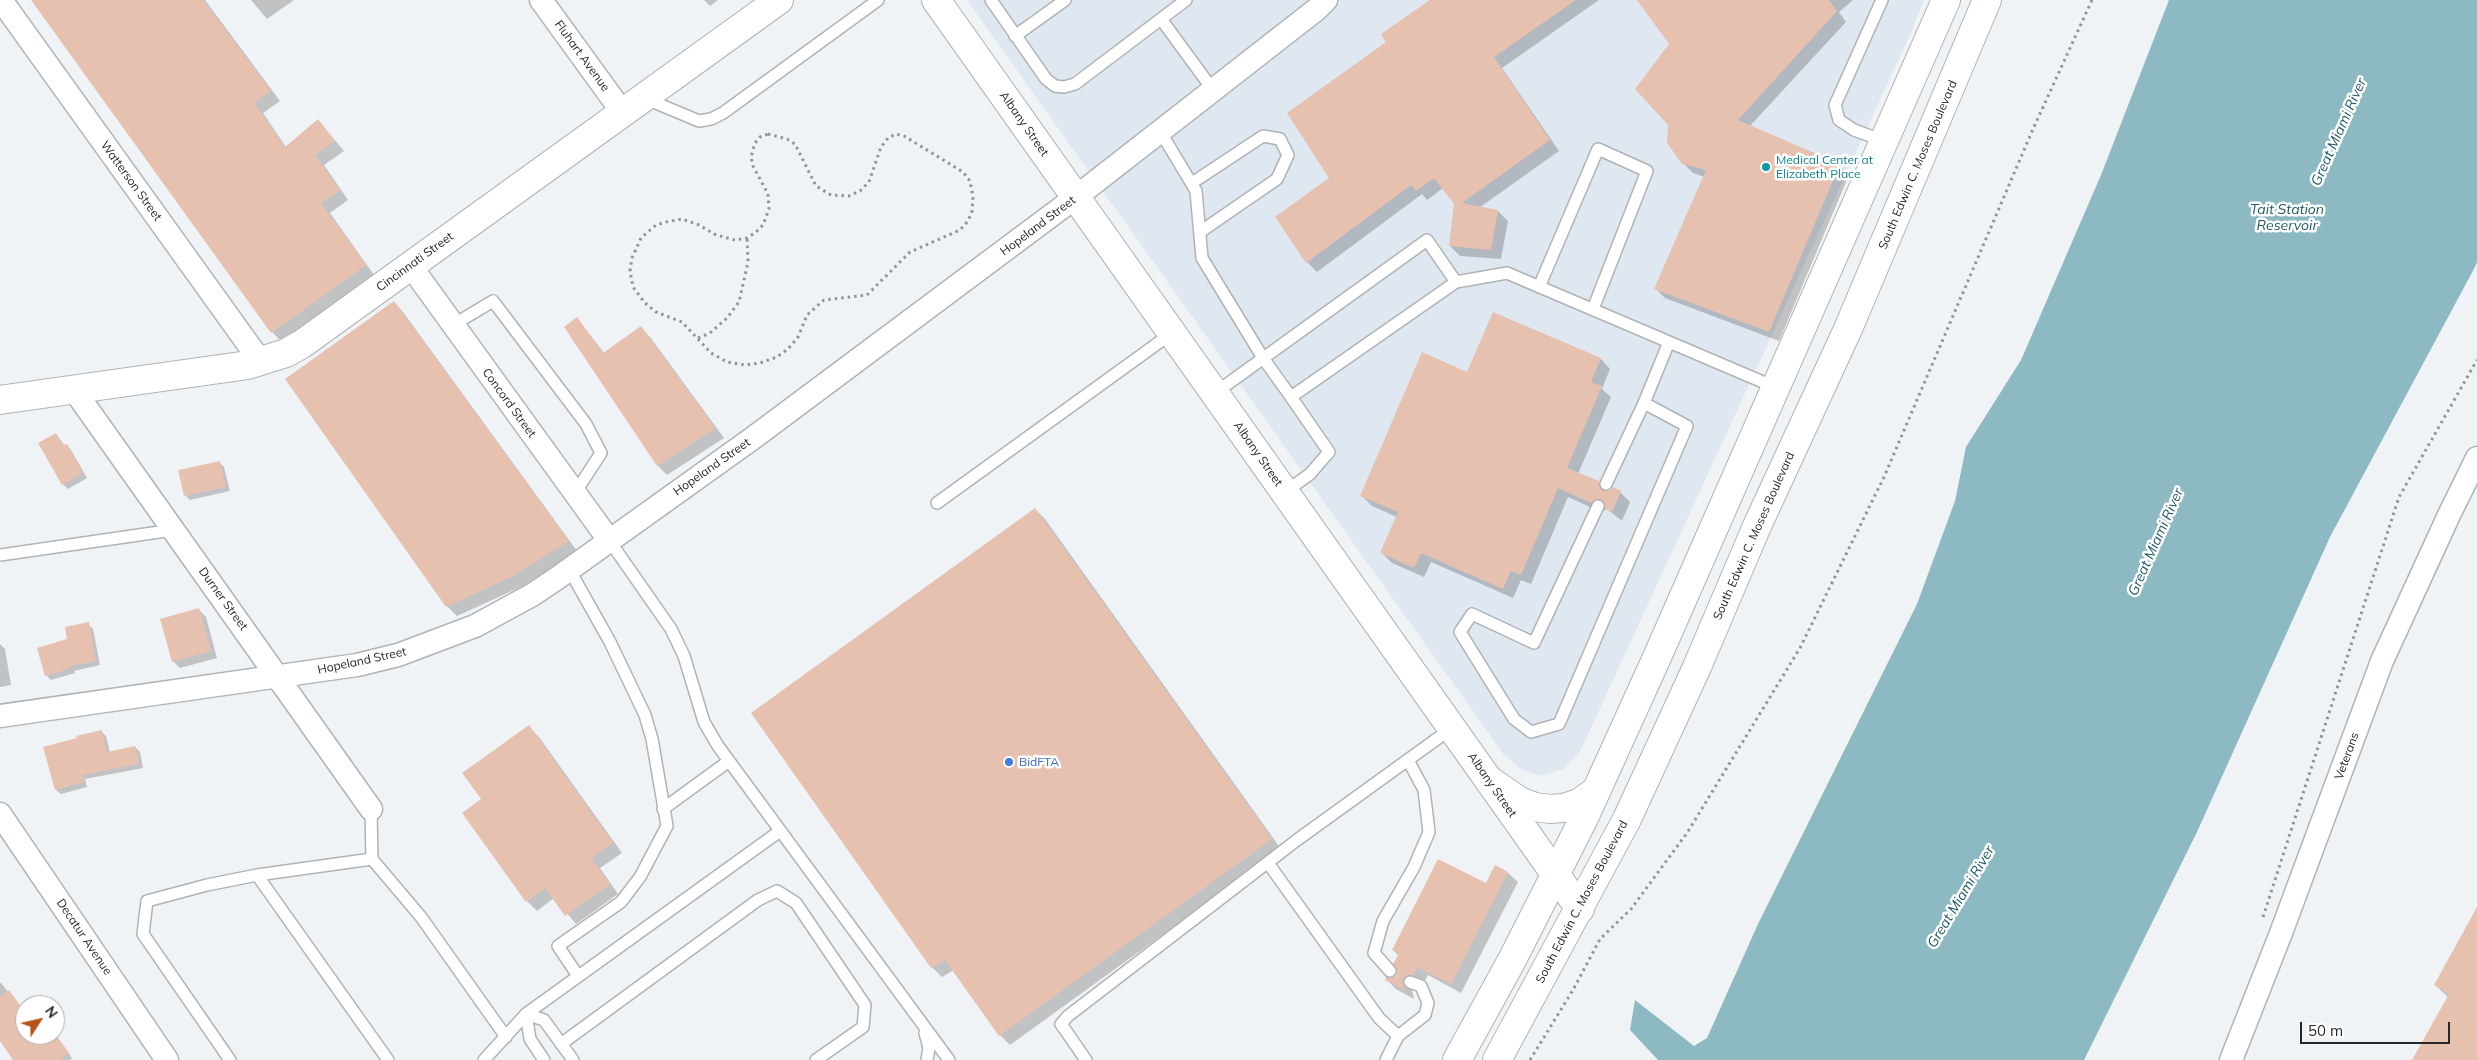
<!DOCTYPE html>
<html>
<head>
<meta charset="utf-8">
<style>
  body { margin:0 }
  #map { position:relative; width:2477px; height:1060px; overflow:hidden; background:#f0f3f6; font-family:Mulish,sans-serif }
  canvas { display:block }
  .north { position:absolute; left:15px; top:995px; width:50px; height:50px; box-sizing:border-box; background:#fff; border:1px solid #a8a9a9; border-radius:50%; rotate:55deg; font-size:14px; font-weight:700; line-height:20px; text-align:center; color:#262728 }
  .north::after { content:''; display:block; margin:auto; width:18px; height:22px; background:#b6531d; clip-path:polygon(50% 0,100% 100%,50% 72%,0 100%) }
  .scale { position:absolute; left:2300px; top:1022px; width:150px; height:22px; box-sizing:border-box; border:2px solid #262728; border-top:0; padding-left:6px; font-size:15px; line-height:18px; white-space:nowrap; color:#262728; -webkit-text-stroke:4px #fff; paint-order:stroke }
</style>
</head>
<body>
<div id="map">
<canvas width="2477" height="1060"></canvas>
<div class="north">N</div>
<div class="scale">50 m</div>
</div>
<script>
const g = document.querySelector('canvas').getContext('2d');
g.lineJoin = 'round';
function fill(path, color) { g.fillStyle = color; g.fill(path, 'evenodd'); }
const toPath = rows => new Path2D(rows.map(r => 'M' + r).join(''));
function strokePath(path, color, width, dash) { g.strokeStyle = color; g.lineWidth = width; g.lineCap = dash ? 'butt' : 'round'; g.setLineDash(dash || []); g.stroke(path); }
function drawText(font, color, halo, rows, align = 'center') {
  g.font = font + ' Mulish,sans-serif'; g.lineWidth = 5; g.setLineDash([]); g.textBaseline = 'middle'; g.strokeStyle = halo; g.fillStyle = color; for (const [text, x, y, turn = 0] of rows) {
    g.save(); g.translate(x, y); g.rotate((+turn || 0) * Math.PI / 180); g.textAlign = isNaN(turn) ? turn : align; if (halo) g.strokeText(text, 0, 0); g.fillText(text, 0, 0); g.restore();
  }
}
fill(toPath([
  [967,0,1924,0,1910,35,1579,754,1563,769,1540,776,1521,769,1504,755]
]), '#dfe7f0');
fill(toPath([
  [2169,0,2477,0,2477,262,2475,267,2330,537,2197,832,2084,1060,1658,1060,1630,1030,1635,1000,1694,1046,1707,1038,1758,924,1917,604,1955,501,1966,447,2021,360,2101,175]
]), '#8db9c3');
fill(toPath([
  [33,0,205,0,280,101,263,113,286,147,318,120,344,151,324,165,348,200,330,213,374,275,282,342,272,332],
  [251,0,294,0,267,19],
  [704,0,718,0,710,6],
  [1432,0,1599,0,1502,68,1559,151,1479,208,1498,211,1508,221,1501,259,1460,256,1450,246,1455,204,1443,188,1427,200,1422,194,1317,272,1307,262,1330,178,1388,42],
  [1639,0,1853,0,1839,12,1846,22,1750,126,1840,165,1849,175,1779,341,1665,298,1656,289,1705,177,1693,173,1683,163,1671,44],
  [394,302,403,312,577,551,523,586,457,616,447,606],
  [1494,313,1601,359,1610,369,1602,389,1611,397,1578,474,1598,482,1608,492,1620,492,1630,502,1622,521,1607,509,1601,512,1568,497,1531,584,1521,580,1513,598,1431,562,1424,577,1392,563,1382,553,1397,517,1372,506,1362,496,1468,373],
  [577,318,605,354,640,327,650,337,724,438,667,475,658,466,566,328],
  [56,434,65,446,66,445,71,450,87,478,68,489,63,484],
  [219,462,224,467,230,491,190,500,185,495],
  [1035,509,1045,519,1281,849,1010,1045,1000,1035,954,970,942,977,932,967],
  [198,609,206,617,217,658,180,668,173,661],
  [88,624,93,629,100,665,74,671,75,673,51,680,46,675,69,640],
  [0,644,5,649,11,685,0,687],
  [529,727,539,737,622,853,600,868,618,894,576,924,554,898,537,911,527,901,483,800],
  [102,732,106,736,110,753,135,747,140,752,143,768,85,779,87,787,61,794,56,790,78,739],
  [1496,866,1508,873,1518,882,1461,993,1428,975,1423,984,1418,984,1412,989,1414,999,1396,989,1387,980,1398,975,1399,956,1393,950,1486,885],
  [2477,909,2477,1060,2413,1060,2448,997,2435,985],
  [0,982,25,1012,25,1035,43,1035,62,1044,72,1058,70,1060,16,1060,0,1038]
]), '#0003');
fill(toPath([
  [31,0,203,0,271,91,254,103,285,147,318,119,335,141,315,155,340,190,321,203,366,265,271,333],
  [1430,0,1576,0,1494,57,1550,140,1462,203,1498,210,1491,250,1449,246,1454,204,1434,178,1416,191,1411,185,1306,263,1275,217,1329,178,1287,113,1386,42,1381,34],
  [1637,0,1829,0,1837,11,1738,120,1840,164,1769,332,1654,289,1706,170,1682,164,1667,143,1668,125,1635,89,1669,44],
  [394,301,569,541,513,576,446,607,285,379],
  [1493,312,1601,358,1591,382,1602,386,1567,468,1599,481,1600,488,1603,491,1610,490,1613,487,1621,491,1612,512,1605,509,1604,502,1601,499,1594,500,1591,503,1558,488,1521,575,1511,571,1503,589,1421,553,1414,568,1380,553,1398,512,1360,496,1422,352,1467,372],
  [577,317,603,353,641,326,715,428,657,466,564,327],
  [56,433,63,445,67,444,83,473,62,485,38,443],
  [220,461,226,487,184,496,178,470],
  [1035,508,1272,839,999,1036,945,960,931,968,751,713],
  [199,608,211,651,172,662,160,619],
  [89,622,96,661,70,666,71,668,45,676,37,648,67,639,65,627],
  [529,725,613,843,591,858,610,884,565,916,545,888,526,902,462,813,481,799,462,773],
  [102,730,107,752,135,746,139,764,82,775,84,782,55,790,43,747,77,738,76,736],
  [1438,859,1486,883,1495,865,1508,872,1451,984,1417,967,1413,975,1408,975,1403,979,1405,990,1385,980,1386,977,1395,977,1397,973,1393,964,1399,953,1392,950],
  [2477,907,2477,1060,2412,1060,2449,994,2434,985],
  [9,990,25,1012,25,1035,56,1035,69,1053,59,1060,13,1060,0,1041,0,997]
]), '#e7c1b0');
const service = toPath([
  [991,0,1046,79,1055,86,1064,87,1075,84,1186,0],
  [1882,0,1835,105,1839,120,1854,130,1884,141],
  [1161,19,1213,90],
  [1015,36,1065,0],
  [644,98,699,121,711,119,723,113,878,0],
  [1160,131,1196,191,1202,258,1263,358,1291,397,1456,282],
  [1192,183,1263,136,1280,139,1288,155,1277,179,1200,232],
  [1539,287,1598,149,1647,171,1593,309],
  [453,325,493,301,586,424,601,453,575,493],
  [1215,393,1427,240,1456,282,1507,273,1777,388],
  [1606,484,1644,403],
  [1285,492,1310,474,1329,452,1291,397],
  [937,503,1172,333],
  [1598,506,1534,643,1472,614,1460,632,1514,719,1531,732,1559,724,1687,426,1644,403,1669,342],
  [609,540,671,629,684,656,704,722,718,746,949,1060],
  [0,555,173,530],
  [569,569,610,642,645,715,652,739,667,826,640,877,621,902,558,946,578,976],
  [663,809,729,761],
  [372,859,421,917,506,1037],
  [1268,863,1379,1018,1398,1036,1425,1015,1428,1003,1421,986,1410,982],
  [257,875,388,1060],
  [1390,971,1374,953,1383,921,1414,867,1429,832,1424,790,1408,760],
  [526,1014,544,1020,573,1060],
  [526,1014,530,1039,544,1060],
  [925,1033,929,1048,927,1060],
  [561,1044,758,900,777,891,796,903,865,1005,863,1027,816,1060],
  [230,1060,143,934,147,901,207,885,257,875,372,859,371,809],
  [484,1060,526,1014,780,831],
  [1086,1060,1061,1024,1068,1016,1297,840,1452,728],
  [1386,1060,1398,1036]
]);
const minor = toPath([
  [1,0,261,362],
  [541,0,623,113],
  [410,265,609,540],
  [74,390,371,809],
  [0,716,357,665,398,655,475,626,532,595,556,579,753,438,1076,197,1317,9,1326,0],
  [0,814,167,1060],
  [2231,1060,2281,933,2382,661,2449,515,2477,458]
]);
const tertiary = toPath([
  [936,0,1580,909],
  [0,400,248,365,286,353,302,344,779,0]
]);
const secondary = toPath([
  [1489,780,1521,802,1535,807,1550,809,1563,808,1579,803,1596,791],
  [1457,1060,1512,960,1584,818,1658,655,1946,0],
  [1497,1060,1627,819,1697,667,1757,526,1848,329,1987,0]
]);
strokePath(service, '#b0b3b6', 14);
strokePath(minor, '#b0b3b6', 25);
strokePath(tertiary, '#b0b3b6', 30);
strokePath(secondary, '#b0b3b6', 30);
strokePath(toPath([
  [768,134,787,139,795,144,816,186,831,195,849,196,860,191,869,182,881,147,888,138,896,134,904,136,963,172,970,181,973,197,972,211,968,221,960,230,910,252,867,295,824,300,807,315,798,337,788,349,777,357,760,363,745,365,727,362,711,353,682,322,656,312,645,303,633,287,630,271,632,258,641,238,656,225,666,222,682,219,699,225,716,235,735,240,747,238,756,232,763,225,769,209,768,194,753,166,751,157,755,143,760,137,768,134],
  [698,338,710,333,727,318,739,302,748,262,747,238],
  [2263,917,2399,497,2477,360],
  [1530,1060,1573,990,1600,939,1631,909,1687,833,1800,648,1884,477,2033,129,2092,0]
]), '#919395', 3, [2.5, 4]);
strokePath(service, '#fff', 11);
strokePath(minor, '#fff', 22);
strokePath(tertiary, '#fff', 28);
strokePath(secondary, '#fff', 28);
for (const [x, y, r, color] of [
  [1766,167,5,"#0f9aa8"],
  [1009,762,5,"#3f7fe0"]
]) { const dot = new Path2D(); dot.arc(x, y, r, 0, 2 * Math.PI); g.fillStyle = color; g.fill(dot); strokePath(dot, '#fff', 2); }
drawText('12px', '#262728', '#fff', [
  ["Fluhart Avenue",582,56,54],
  ["Albany Street",1024,124,55],
  ["South Edwin C. Moses Boulevard",1918,165,-67],
  ["Watterson Street",131,181,54],
  ["Hopeland Street",1038,226,-37],
  ["Cincinnati Street",415,262,-36],
  ["Concord Street",509,403,54],
  ["Albany Street",1258,454,55],
  ["Hopeland Street",712,467,-35],
  ["South Edwin C. Moses Boulevard",1754,536,-66],
  ["Durner Street",223,599,54],
  ["Hopeland Street",362,661,-12],
  ["Veterans",2347,756,-70],
  ["Albany Street",1492,785,55],
  ["South Edwin C. Moses Boulevard",1582,902,-62],
  ["Decatur Avenue",84,937,56]
]);
drawText('12px', '#0d838f', '#fff', [
  ["Medical Center at",1776,160],
  ["Elizabeth Place",1776,174]
], 'left');
drawText('12px', '#366cbe', '#fff', [
  ["BidFTA",1019,762]
], 'left');
drawText('italic 14px', '#1c5964', '#fff', [
  ["Great Miami River",2339,132,-66],
  ["Tait Station",2287,210],
  ["Reservoir",2287,226],
  ["Great Miami River",2156,542,-66],
  ["Great Miami River",1961,897,-59]
]);
</script>
</body>
</html>
